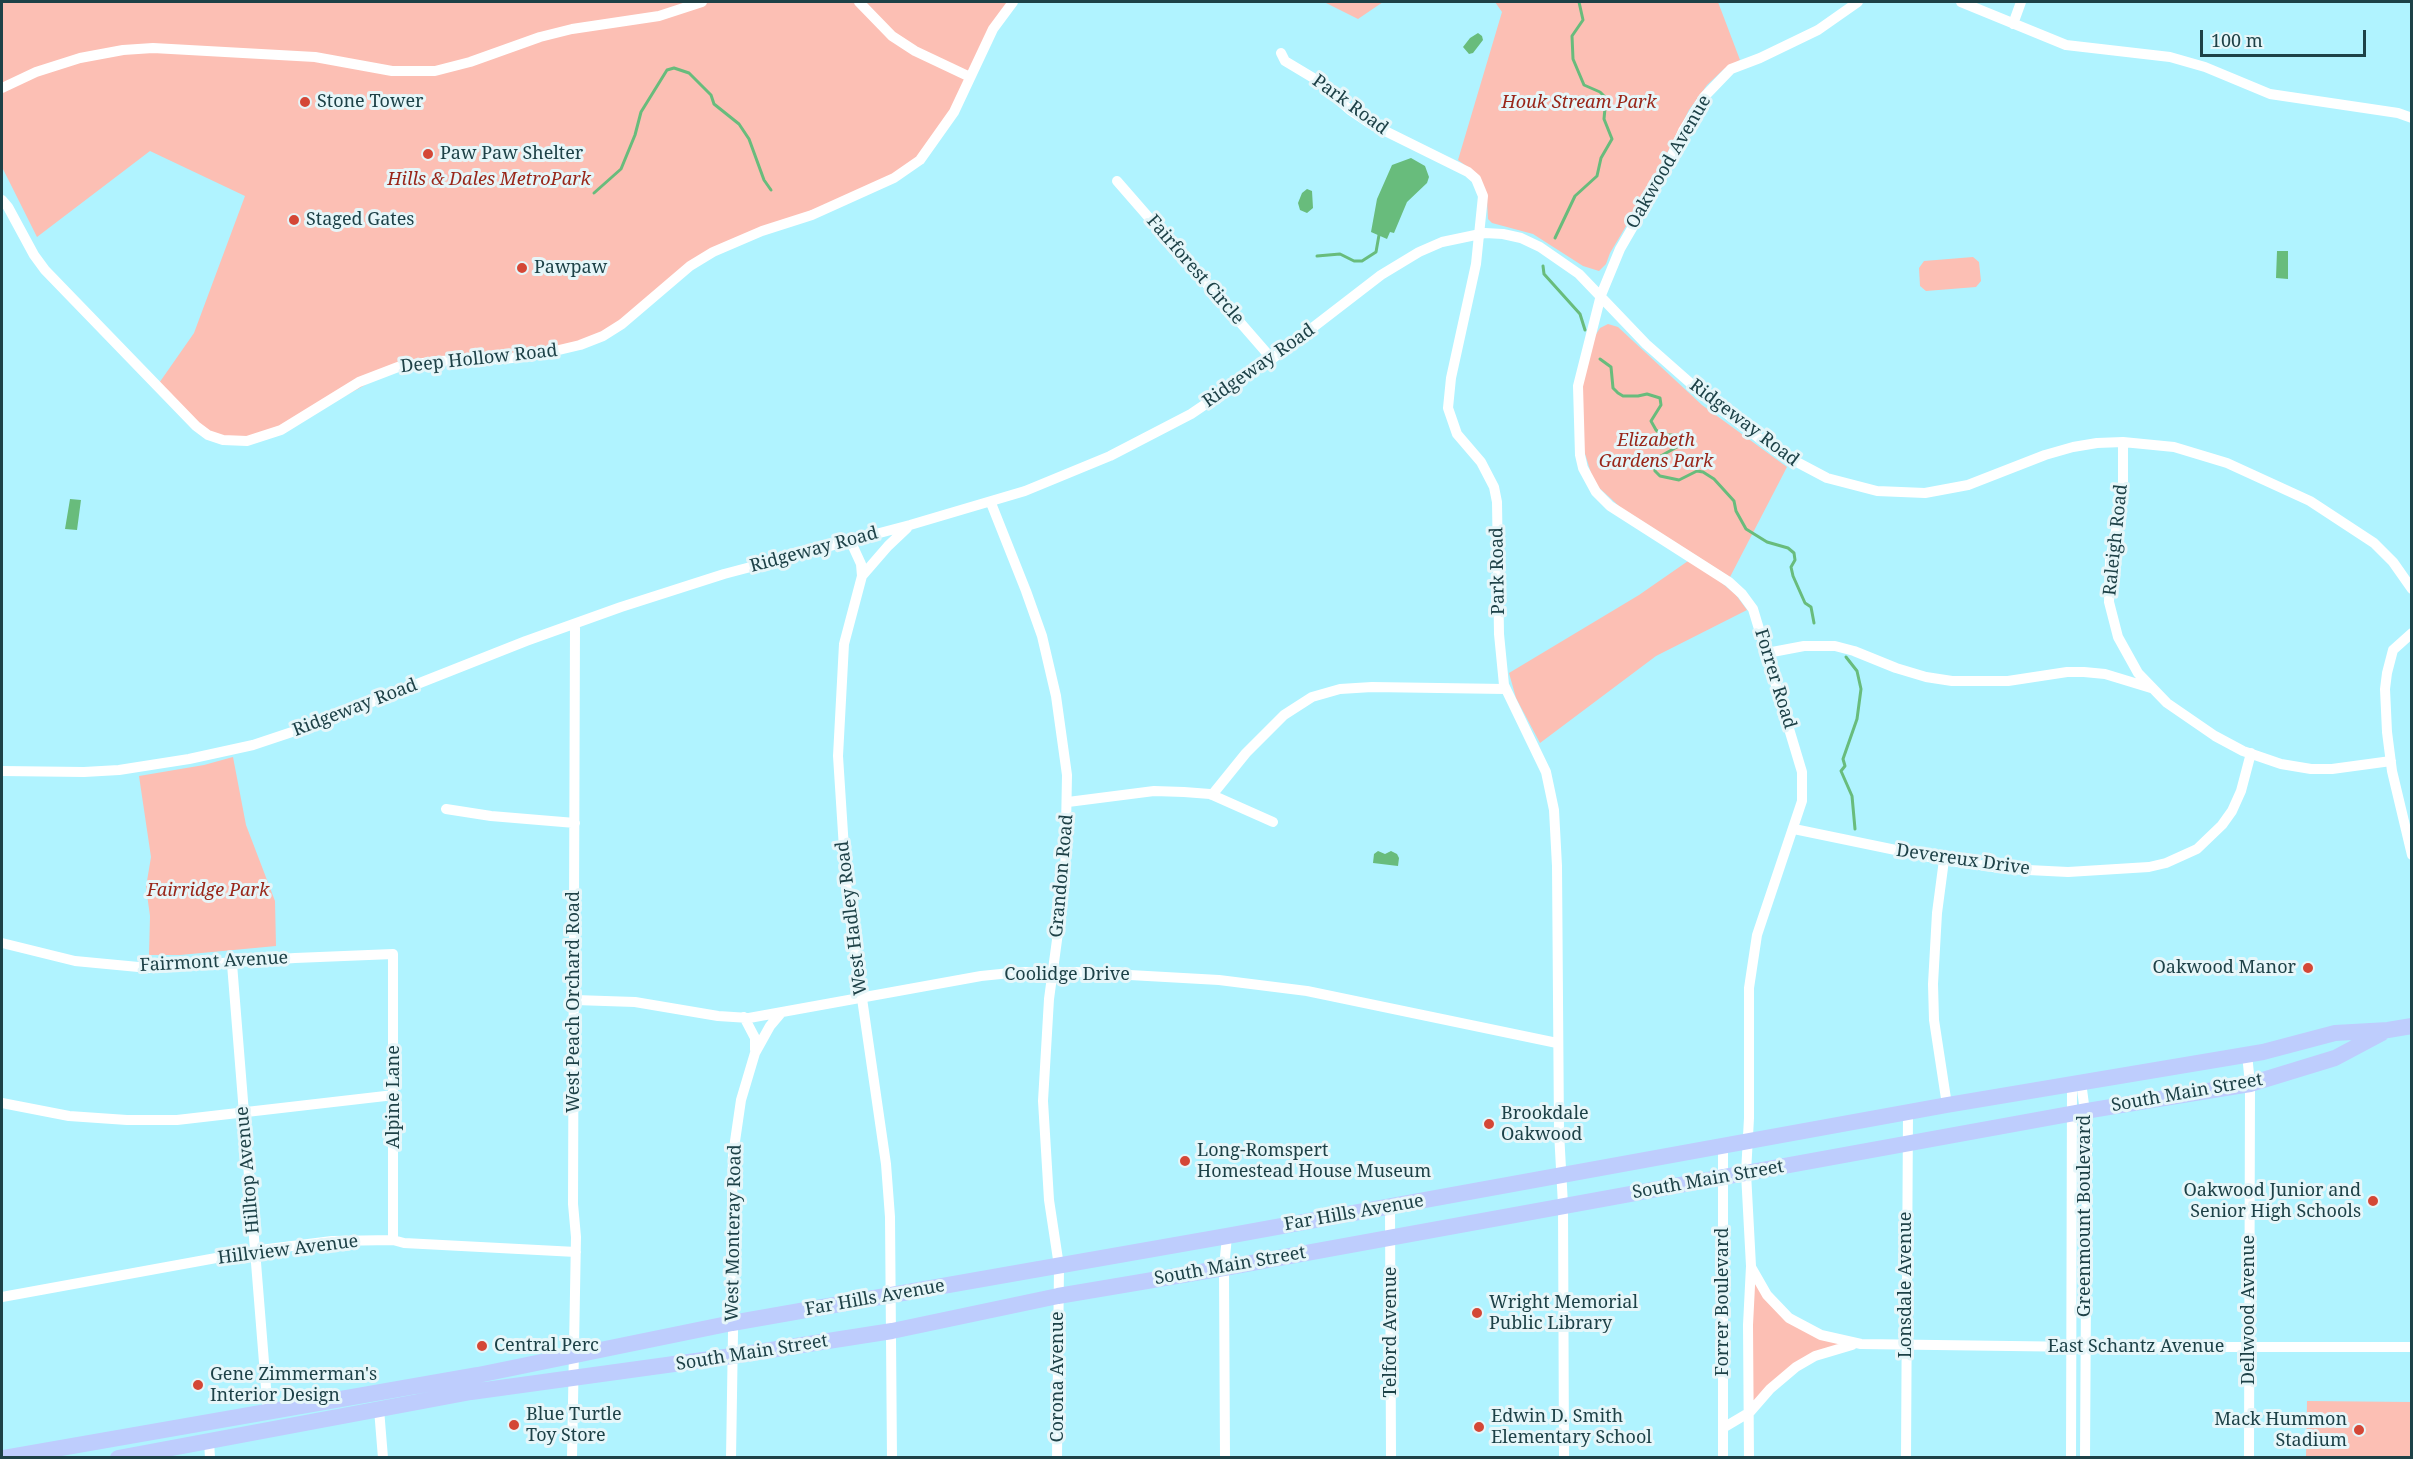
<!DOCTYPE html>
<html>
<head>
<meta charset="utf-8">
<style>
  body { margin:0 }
  #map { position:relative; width:2413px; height:1459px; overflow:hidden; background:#b0f3ff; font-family:"Noto Serif",serif }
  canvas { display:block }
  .frame { position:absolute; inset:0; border:3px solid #1d4147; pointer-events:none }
  .scale { position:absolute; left:2200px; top:30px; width:166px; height:27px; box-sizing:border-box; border:3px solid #1d4147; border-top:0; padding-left:8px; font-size:18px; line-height:21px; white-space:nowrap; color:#1d4147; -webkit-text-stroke:4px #e6f6f9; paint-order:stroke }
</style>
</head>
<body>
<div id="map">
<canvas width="2413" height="1459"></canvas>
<div class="frame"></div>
<div class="scale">100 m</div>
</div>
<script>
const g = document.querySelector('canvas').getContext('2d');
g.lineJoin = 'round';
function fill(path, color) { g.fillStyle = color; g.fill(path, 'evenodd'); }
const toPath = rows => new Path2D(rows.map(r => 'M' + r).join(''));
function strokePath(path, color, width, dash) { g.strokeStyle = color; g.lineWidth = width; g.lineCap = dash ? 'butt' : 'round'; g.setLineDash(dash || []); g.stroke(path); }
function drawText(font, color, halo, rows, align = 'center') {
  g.font = font + ' "Noto Serif",serif'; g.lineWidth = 6; g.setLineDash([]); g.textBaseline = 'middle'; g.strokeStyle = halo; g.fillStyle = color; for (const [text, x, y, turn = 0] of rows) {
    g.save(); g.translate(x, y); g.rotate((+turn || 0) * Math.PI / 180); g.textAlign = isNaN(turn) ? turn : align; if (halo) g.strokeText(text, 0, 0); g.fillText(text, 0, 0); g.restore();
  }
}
fill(toPath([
  [2,2,1013,2,964,90,911,168,713,252,643,308,580,345,398,367,301,420,247,441,208,435,157,386,194,333,245,196,150,151,37,237,2,167],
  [1324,2,1383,2,1358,19],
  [1495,2,1718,2,1740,60,1724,69,1707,85,1689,110,1653,181,1610,253,1606,264,1599,271,1583,266,1533,234,1492,223,1488,219,1487,199,1473,171,1458,160,1502,12],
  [1973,257,1979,262,1981,281,1976,287,1926,291,1920,286,1919,268,1924,261],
  [1608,324,1618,327,1702,405,1787,467,1730,577,1620,507,1594,483,1583,447,1583,381,1593,339,1600,328],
  [1688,561,1716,578,1736,595,1747,610,1656,656,1540,743,1516,698,1509,673,1639,595],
  [233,757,246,825,275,901,276,946,180,955,149,955,150,916,146,887,151,857,139,776,204,765],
  [1761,1283,1789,1318,1850,1343,1815,1356,1750,1412,1750,1284],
  [2307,1401,2411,1402,2411,1457,2306,1457]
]), '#fcbfb4');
fill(toPath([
  [1478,33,1482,36,1483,40,1473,53,1469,54,1463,47,1470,38],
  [1411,158,1425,166,1429,177,1427,183,1407,202,1394,233,1390,232,1387,239,1371,232,1377,199,1392,165],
  [1307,189,1312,191,1313,208,1307,213,1300,210,1298,203,1302,193],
  [2277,251,2288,251,2288,279,2276,278],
  [70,499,81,500,77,530,65,529],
  [1378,851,1385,854,1391,851,1397,854,1399,858,1398,866,1373,863,1374,854]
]), '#68bc7c');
strokePath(toPath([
  [594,193,621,169,635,135,641,112,667,70,674,68,689,73,711,95,714,104,739,124,749,139,764,180,771,190],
  [1555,238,1575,196,1597,176,1601,158,1612,139,1604,119,1606,98,1600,92,1584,85,1573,59,1572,36,1583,20,1579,2],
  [1317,256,1340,254,1354,261,1362,261,1376,252,1379,235],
  [1543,266,1544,274,1580,314,1585,330],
  [1600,359,1611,367,1613,388,1618,393,1623,396,1638,396,1647,394,1660,398,1661,405,1651,421,1656,430,1662,435,1686,435,1688,439,1684,443,1659,457,1654,464,1655,471,1660,476,1679,480,1697,471,1703,472,1714,479,1734,501,1736,511,1746,529,1767,542,1788,548,1794,553,1795,560,1791,567,1793,576,1805,603,1811,607,1814,623],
  [1846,657,1857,671,1861,689,1857,719,1843,759,1845,766,1841,771,1852,796,1855,829]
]), '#68bc7c', 3);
strokePath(toPath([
  [859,2,892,36,915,51,970,77],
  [1961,2,2066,45,2170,57,2205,67,2270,94,2398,113,2412,118],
  [2013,24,2021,2],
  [1281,53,1285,61,1315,79,1350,110,1371,124,1468,172,1476,179,1483,196,1476,264,1451,378,1448,408,1457,434,1481,462,1494,487,1497,502,1499,634,1504,685,1546,772,1554,810,1557,866,1559,1132,1563,1205,1564,1458],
  [2,88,36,72,80,58,123,50,153,48,315,57,392,71,435,71,470,62,540,37,572,29,659,16,702,2],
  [1117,181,1272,359],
  [2,200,8,207,34,255,45,270,196,426,208,435,223,440,247,441,281,430,359,382,398,367,436,361,504,359,542,354,580,345,603,336,622,324,690,266,713,252,762,231,812,215,894,178,920,160,954,112,993,29,1013,2],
  [2123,442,2123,483,2120,511,2110,559,2109,602,2118,637,2138,673,2167,703,2215,736,2243,751,2281,764,2311,769,2332,769,2391,761],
  [991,503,1026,591,1042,636,1056,696,1067,775,1065,881,1049,999,1043,1101,1049,1200,1059,1266,1057,1458],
  [850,540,861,564,862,576],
  [2412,633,2393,650,2387,673,2385,689,2387,732,2392,771,2412,855],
  [1767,653,1804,646,1835,646,1854,651,1896,668,1926,677,1952,681,2008,681,2067,672,2084,672,2105,674,2151,688],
  [2,771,84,772,119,770,189,759,253,745,316,724,526,641,621,607,724,574,910,525,1025,491,1110,456,1191,414,1272,359,1381,275,1419,252,1442,242,1485,233,1503,234,1521,238,1540,247,1579,274,1646,344,1714,404,1776,451,1827,478,1877,491,1925,493,1968,485,2045,455,2073,447,2097,443,2123,442,2174,447,2227,463,2310,501,2374,543,2393,562,2412,589],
  [1212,795,1246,753,1284,715,1312,697,1340,689,1372,687,1505,689],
  [1068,802,1154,791,1184,792,1210,794,1273,822],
  [446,809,491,816,575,823],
  [1794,829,1944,860,2008,869,2068,872,2149,867,2166,863,2197,849,2222,825,2232,811,2241,791,2251,753],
  [1944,860,1937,913,1933,984,1934,1020,1947,1105],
  [2,943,75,961,149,968,295,958,393,954,393,1240],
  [232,964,268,1412],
  [575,1000,635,1002,718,1016,749,1018,981,976,1020,972,1076,972,1219,980,1307,991,1557,1043],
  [744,1017,755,1038,755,1050],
  [2247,1054,2250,1084,2249,1458],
  [2081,1082,2087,1127,2085,1458],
  [2,1103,69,1116,127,1120,177,1120,394,1095],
  [1723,1146,1723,1458],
  [1390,1206,1391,1458],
  [1751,1267,1767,1295,1789,1318,1821,1335,1861,1344,2085,1347,2412,1347],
  [2,1297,260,1250,332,1241,393,1240,404,1243,576,1252],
  [379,1409,383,1458],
  [1723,1428,1750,1412,1770,1389,1796,1367,1815,1356,1852,1345],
  [209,1441,210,1458],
  [572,1458,576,1237,573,1204,575,624],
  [731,1458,733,1332,731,1260,733,1155,741,1100,755,1053,770,1026,781,1013],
  [892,1458,890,1217,886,1164,847,895,838,756,844,644,862,576,888,546,907,528],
  [1225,1458,1224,1268,1227,1236],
  [1749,1458,1748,1325,1751,1266,1746,1173,1749,1118,1749,988,1757,935,1802,801,1802,772,1753,609,1742,594,1729,582,1610,506,1596,492,1583,468,1580,455,1578,386,1601,295,1620,249,1664,173,1683,131,1704,97,1731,69,1760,58,1818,30,1858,2],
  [1906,1458,1908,1112],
  [2071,1458,2072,1084]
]), '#fff', 10);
strokePath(toPath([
  [4,1458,478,1375,732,1323,1227,1236,1947,1105,2263,1052,2335,1033,2388,1030,2412,1026],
  [118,1458,471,1392,732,1356,892,1331,1058,1296,1224,1268,2086,1111,2250,1084,2335,1058,2382,1033]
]), '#becdfd', 16);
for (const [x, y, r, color] of [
  [305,102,6,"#d44736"],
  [428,154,6,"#d44736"],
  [294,220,6,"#d44736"],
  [522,268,6,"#d44736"],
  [2308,968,6,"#d44736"],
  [1489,1124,6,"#d44736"],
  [1185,1161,6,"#d44736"],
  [2373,1201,6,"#d44736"],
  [1477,1313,6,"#d44736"],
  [482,1346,6,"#d44736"],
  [198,1385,6,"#d44736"],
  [514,1425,6,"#d44736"],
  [1479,1427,6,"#d44736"],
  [2359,1430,6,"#d44736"]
]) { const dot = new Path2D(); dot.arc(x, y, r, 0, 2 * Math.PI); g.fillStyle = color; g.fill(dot); strokePath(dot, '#e6f6f9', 2); }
drawText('18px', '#1d4147', '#e6f6f9', [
  ["Stone Tower",317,102],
  ["Paw Paw Shelter",440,154],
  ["Staged Gates",306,220],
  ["Pawpaw",534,268],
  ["Oakwood Manor",2296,968,"right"],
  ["Brookdale",1501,1114],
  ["Oakwood",1501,1135],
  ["Long-Romspert",1197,1151],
  ["Homestead House Museum",1197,1172],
  ["Oakwood Junior and",2361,1191,"right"],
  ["Senior High Schools",2361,1212,"right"],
  ["Wright Memorial",1489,1303],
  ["Public Library",1489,1324],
  ["Central Perc",494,1346],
  ["Gene Zimmerman's",210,1375],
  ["Interior Design",210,1396],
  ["Blue Turtle",526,1415],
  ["Toy Store",526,1436],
  ["Edwin D. Smith",1491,1417],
  ["Elementary School",1491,1438],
  ["Mack Hummon",2347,1420,"right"],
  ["Stadium",2347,1441,"right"]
], 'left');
drawText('italic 18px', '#992619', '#e6f6f9', [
  ["Houk Stream Park",1579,103],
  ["Hills & Dales MetroPark",489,180],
  ["Elizabeth",1656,441],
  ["Gardens Park",1656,462],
  ["Fairridge Park",208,891]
]);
drawText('18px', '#1d4147', '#e6f6f9', [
  ["Park Road",1350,105,36],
  ["Oakwood Avenue",1669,162,-60],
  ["Fairforest Circle",1195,270,49],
  ["Deep Hollow Road",479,359,-6],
  ["Ridgeway Road",1259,366,-35],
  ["Ridgeway Road",1744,423,37],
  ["Raleigh Road",2116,540,-84],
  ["Ridgeway Road",814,550,-15],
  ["Park Road",1498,571,-91],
  ["Forrer Road",1775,679,73],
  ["Ridgeway Road",355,708,-21],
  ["Devereux Drive",1963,860,8],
  ["Grandon Road",1062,876,-85],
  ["West Hadley Road",852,918,-97],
  ["Fairmont Avenue",214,962,-3],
  ["Coolidge Drive",1067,975],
  ["West Peach Orchard Road",574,1002,-90],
  ["South Main Street",2187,1093,-10],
  ["Alpine Lane",394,1097,-90],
  ["Hilltop Avenue",248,1170,-95],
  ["South Main Street",1708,1180,-10],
  ["Far Hills Avenue",1354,1213,-10],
  ["Greenmount Boulevard",2085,1216,-90],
  ["West Monteray Road",734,1233,-89],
  ["Hillview Avenue",288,1250,-7],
  ["South Main Street",1230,1266,-10],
  ["Lonsdale Avenue",1906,1285,-90],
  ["Far Hills Avenue",875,1298,-10],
  ["Forrer Boulevard",1723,1302,-90],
  ["Dellwood Avenue",2249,1310,-90],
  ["Telford Avenue",1391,1332,-90],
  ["East Schantz Avenue",2136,1347],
  ["South Main Street",752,1353,-9],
  ["Corona Avenue",1058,1377,-90]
]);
</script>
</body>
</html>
